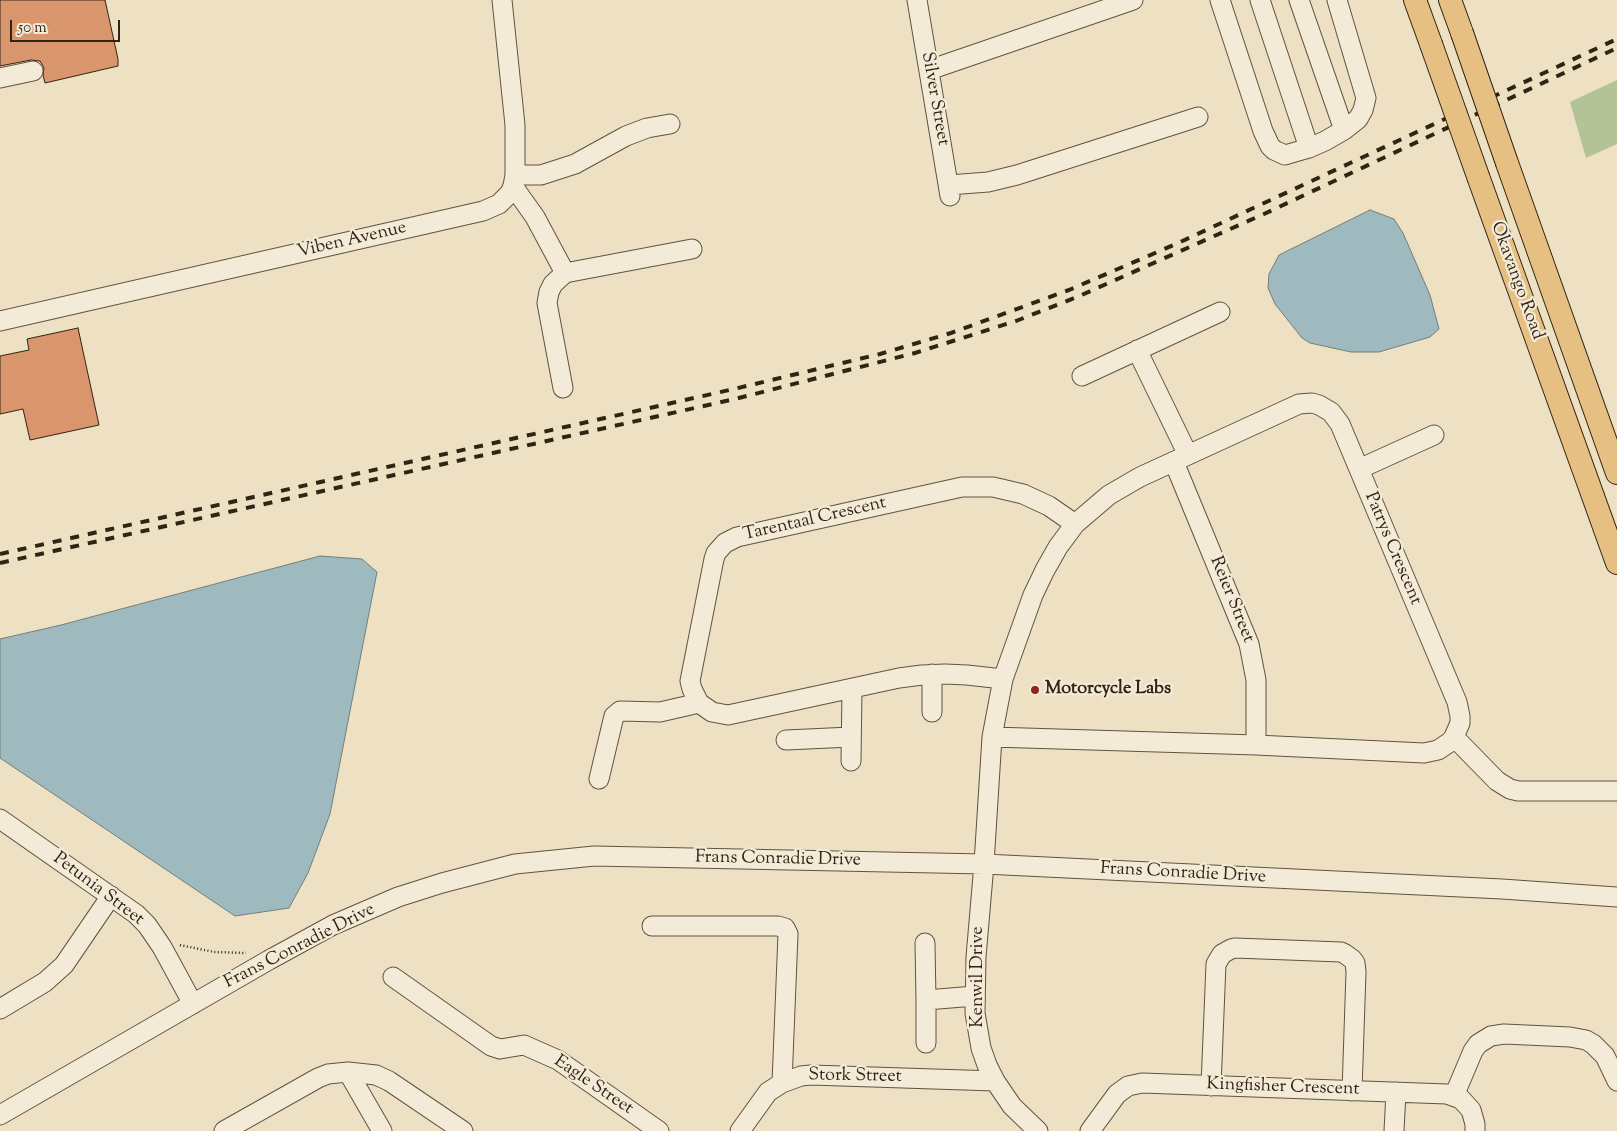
<!DOCTYPE html>
<html>
<head>
<meta charset="utf-8">
<style>
  body { margin:0 }
  #map { position:relative; width:1617px; height:1131px; overflow:hidden; background:#ede0c3; font-family:"Sorts Mill Goudy",serif }
  canvas { display:block }
  .scale { position:absolute; left:10px; top:20px; width:110px; height:22px; box-sizing:border-box; border:2px solid #322414; border-top:0; padding-left:6px; font-size:15px; line-height:18px; white-space:nowrap; color:#322414; -webkit-text-stroke:4px #f3ebd8; paint-order:stroke }
</style>
</head>
<body>
<div id="map">
<canvas width="1617" height="1131"></canvas>
<div class="scale">50 m</div>
</div>
<script>
const g = document.querySelector('canvas').getContext('2d');
g.lineJoin = 'round';
function fill(path, color) { g.fillStyle = color; g.fill(path, 'evenodd'); }
const toPath = rows => new Path2D(rows.map(r => 'M' + r).join(''));
function strokePath(path, color, width, dash) { g.strokeStyle = color; g.lineWidth = width; g.lineCap = dash ? 'butt' : 'round'; g.setLineDash(dash || []); g.stroke(path); }
function drawText(font, color, halo, rows, align = 'center') {
  g.font = font + ' "Sorts Mill Goudy",serif'; g.lineWidth = 4.5; g.setLineDash([]); g.textBaseline = 'middle'; g.strokeStyle = halo; g.fillStyle = color; for (const [text, x, y, turn = 0] of rows) {
    g.save(); g.translate(x, y); g.rotate((+turn || 0) * Math.PI / 180); g.textAlign = isNaN(turn) ? turn : align; if (halo) g.strokeText(text, 0, 0); g.fillText(text, 0, 0); g.restore();
  }
}
fill(toPath([
  [1617,80,1617,144,1586,158,1570,102]
]), '#b4c396');
const water = toPath([
  [1370,210,1394,219,1403,233,1430,295,1439,329,1430,337,1379,352,1351,352,1310,343,1302,338,1275,304,1268,288,1269,274,1279,255,1370,210],
  [320,556,362,559,377,572,330,814,308,873,289,908,235,916,0,758,0,639,61,625,320,556]
]);
fill(water, '#9fbabf');
strokePath(water, '#737e7b', 1);
const building = toPath([
  [0,0,105,0,118,59,118,66,45,83,43,75,44,68,40,61,31,60,0,66,0,0],
  [78,328,99,425,30,440,23,409,0,414,0,356,29,350,27,339,78,328]
]);
fill(building, '#d9966d');
strokePath(building, '#322414', 1);
const minor = toPath([
  [917,0,950,196],
  [1220,0,1263,131,1270,146,1274,150,1285,155,1309,148,1325,141,1344,130,1358,119,1363,110,1366,98,1337,0],
  [1260,0,1309,148],
  [1299,0,1344,130],
  [929,70,1133,0],
  [0,78,33,71],
  [515,175,541,175,575,164,626,136,647,128,670,124],
  [949,185,988,182,1017,175,1198,117],
  [513,186,535,217,565,273,692,249],
  [0,321,483,211,499,204,510,193,513,186,515,175,515,125,502,0],
  [1137,350,1188,455],
  [1082,376,1220,312],
  [563,388,547,303,549,292,553,284,565,273],
  [1174,462,1249,644,1256,680,1256,745],
  [1359,469,1434,435],
  [1003,679,967,675,945,674,922,675,899,678,728,715,712,712,699,703,692,689,690,681,714,559,716,553,725,543,737,537,962,487,993,487,1023,494,1049,506,1075,524],
  [932,712,932,674],
  [992,737,1256,745,1424,753,1438,750,1450,742,1454,737,1460,723,1460,716,1457,702,1340,424,1331,412,1319,405,1312,403,1299,404,1140,477,1109,495,1075,524,1058,547,1045,570,1033,595,1003,679,992,737,984,864,976,957,975,1013,981,1048,987,1065,995,1081,1012,1106,1038,1131],
  [1454,737,1497,781,1510,789,1518,791,1617,791],
  [786,740,851,737],
  [851,761,852,689],
  [599,779,614,716,620,711,660,712,699,703],
  [0,819,136,914,147,925,162,947,193,1004],
  [652,926,778,926,785,928,788,934,782,1083],
  [925,943,926,1000,975,996],
  [393,977,491,1046,500,1049,524,1045,558,1060,659,1131],
  [0,1009,45,982,64,965,111,896],
  [926,1043,926,1000],
  [348,1072,382,1131],
  [1211,1086,1216,964,1222,954,1231,949,1235,948,1341,952,1345,954,1352,959,1355,963,1356,972,1352,1091],
  [1454,1096,1473,1051,1478,1044,1491,1036,1504,1034,1570,1037,1586,1040,1593,1044,1605,1056,1617,1081],
  [0,1115,269,960,333,925,398,897,442,883,515,864,594,856,984,864,1502,889,1617,897],
  [224,1131,318,1078,328,1074,348,1072,376,1075,389,1081,463,1131],
  [740,1131,768,1092,782,1083,801,1076,811,1075,995,1081],
  [1090,1131,1117,1094,1128,1086,1142,1083,1447,1094,1461,1099,1471,1110,1475,1124,1475,1131],
  [1394,1131,1396,1092]
]);
const major = toPath([
  [1415,0,1431,44],
  [1450,0,1462,33],
  [1507,163,1617,473],
  [1479,179,1617,563]
]);
strokePath(minor, '#615340', 21);
strokePath(major, '#322414', 24);
strokePath(toPath([
  [180,945,214,952,246,953]
]), '#322414', 2.5, [1, 2.5]);
strokePath(minor, '#f3ebd8', 19);
strokePath(major, '#e6c082', 22);
strokePath(toPath([
  [0,554,734,389,880,354,951,333,1069,290,1176,244,1617,39],
  [0,563,735,399,915,353,1016,321,1077,297,1264,214,1617,48]
]), '#322414', 4, [9, 9]);
const majorBridge = toPath([
  [1462,33,1507,163],
  [1431,44,1479,179]
]);
strokePath(majorBridge, '#322414', 24, []);
strokePath(majorBridge, '#e6c082', 22);
for (const [x, y, r, color] of [
  [1035,690,5,"#8f2418"]
]) { const dot = new Path2D(); dot.arc(x, y, r, 0, 2 * Math.PI); g.fillStyle = color; g.fill(dot); strokePath(dot, '#f3ebd8', 2); }
drawText('18px', '#322414', '#f3ebd8', [
  ["Silver Street",934,99,80],
  ["Viben Avenue",352,241,-13],
  ["Okavango Road",1516,281,70],
  ["Tarentaal Crescent",815,520,-13],
  ["Patrys Crescent",1392,549,67],
  ["Reier Street",1231,600,68],
  ["Frans Conradie Drive",778,860,1],
  ["Frans Conradie Drive",1183,874,3],
  ["Petunia Street",98,890,37],
  ["Frans Conradie Drive",300,947,-27],
  ["Kenwil Drive",979,977,-90],
  ["Stork Street",855,1077,1],
  ["Eagle Street",593,1086,34],
  ["Kingfisher Crescent",1283,1088,2]
]);
drawText('bold 18px', '#322414', '#f3ebd8', [
  ["Motorcycle Labs",1045,690]
], 'left');
</script>
</body>
</html>
